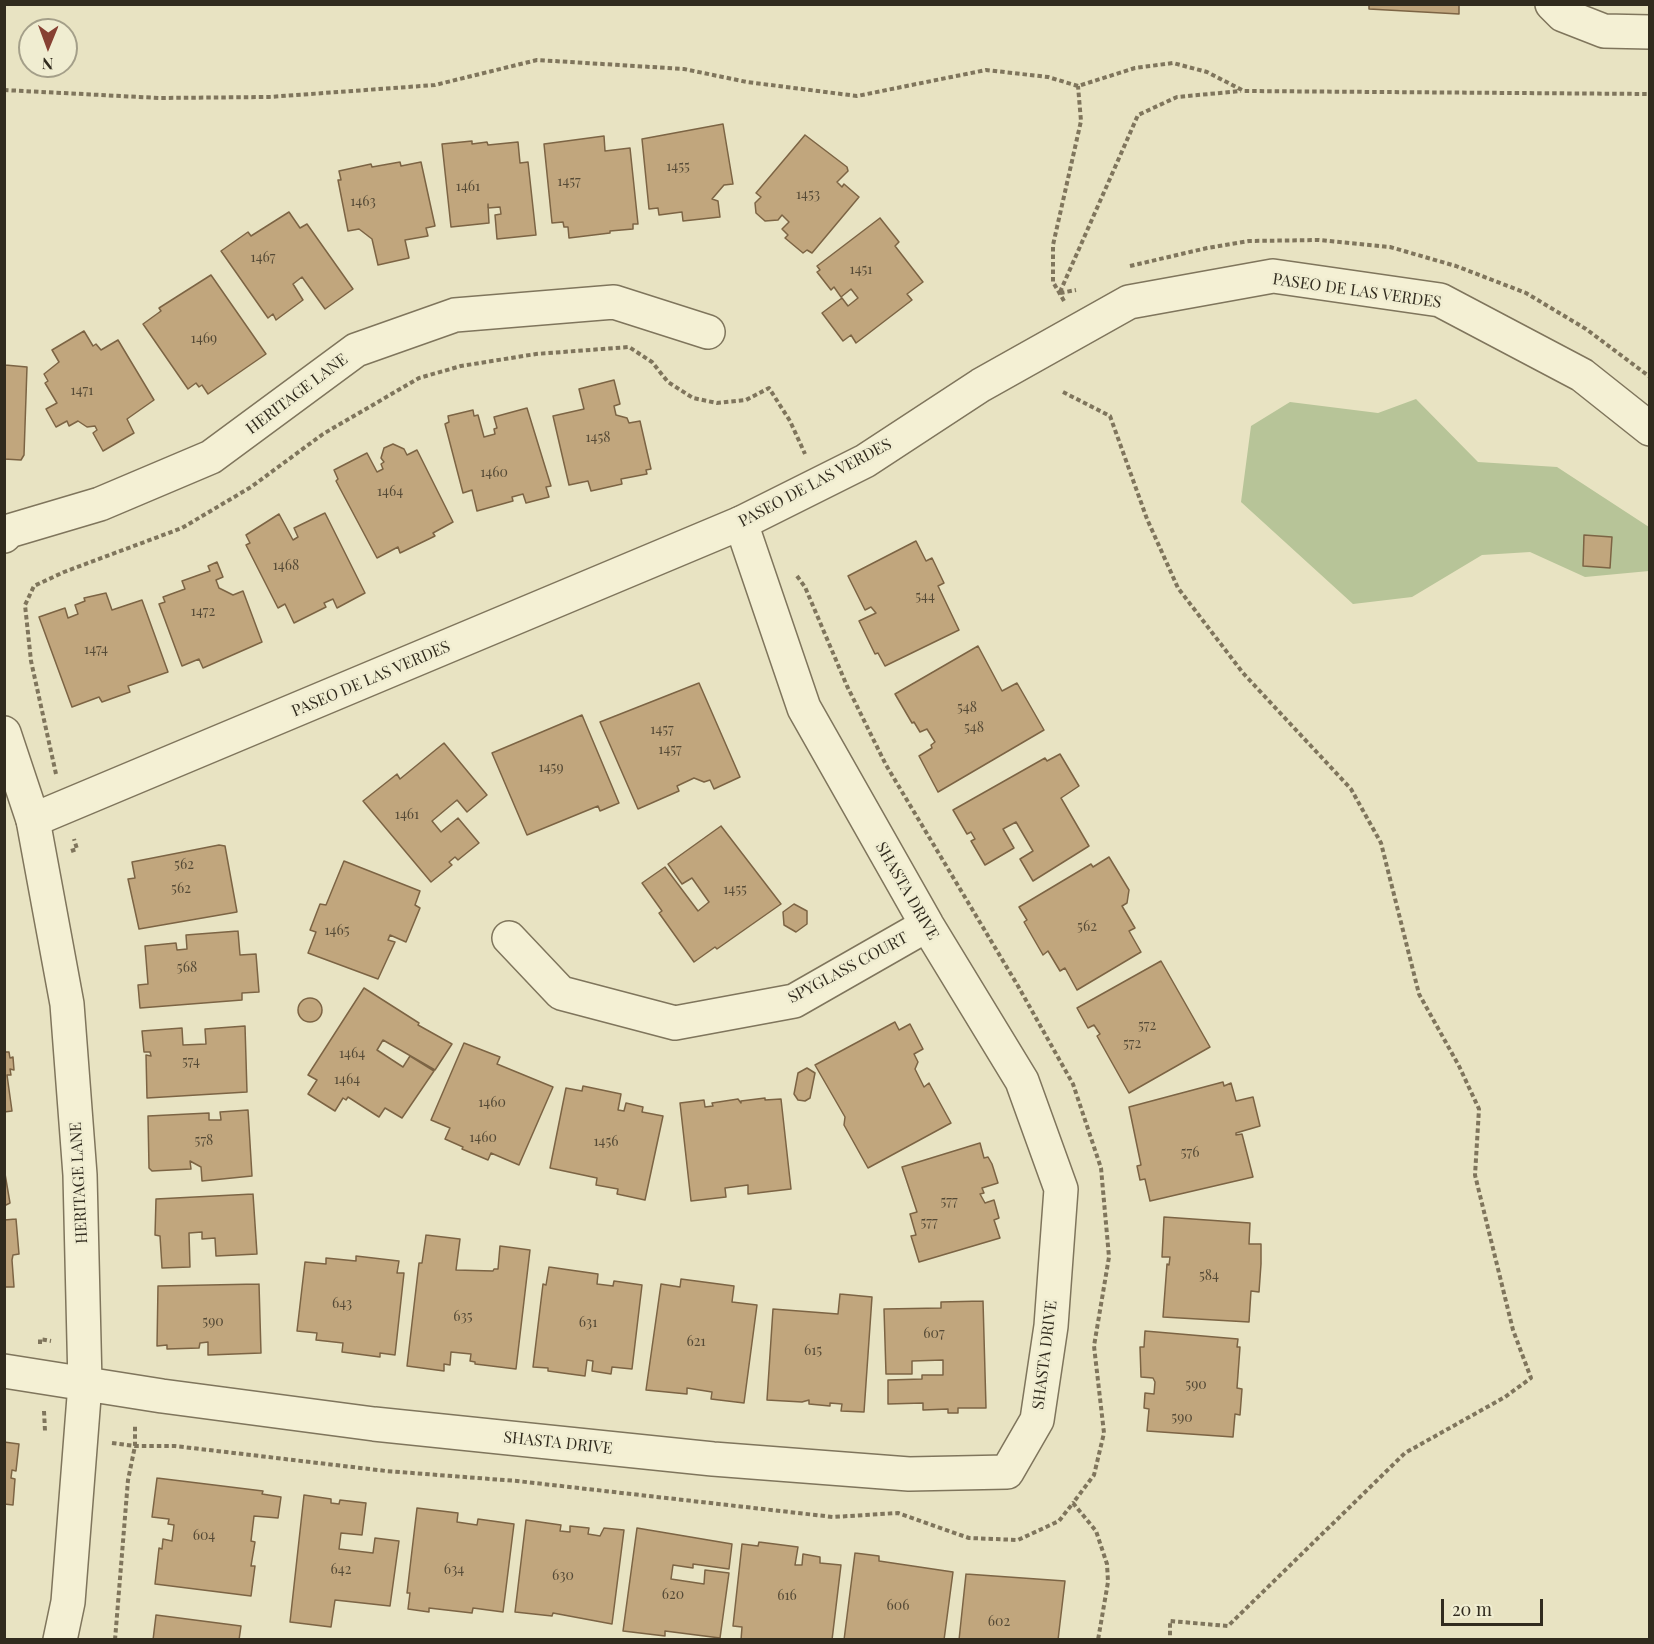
<!DOCTYPE html>
<html>
<head>
<meta charset="utf-8">
<style>
  body { margin:0 }
  #map { position:relative; width:1654px; height:1644px; overflow:hidden; background:#e8e3c2; font-family:"Playfair Display",serif }
  canvas { display:block }
  .frame { position:absolute; inset:0; border:6px solid #312b1e; pointer-events:none }
  .north { position:absolute; left:18px; top:18px; width:60px; height:60px; box-sizing:border-box; background:#f0edd1; border:2px solid #a49f89; border-radius:50%; rotate:181deg; font-size:16px; font-weight:700; line-height:24px; text-align:center; color:#312b1e }
  .north::after { content:''; display:block; margin:auto; width:21px; height:27px; background:#874133; clip-path:polygon(50% 0,100% 100%,50% 72%,0 100%) }
  .scale { position:absolute; left:1441px; top:1599px; width:102px; height:27px; box-sizing:border-box; border:3px solid #312b1e; border-top:0; padding-left:8px; font-size:18px; line-height:21px; white-space:nowrap; color:#312b1e; -webkit-text-stroke:4px #f0edd1; paint-order:stroke }
</style>
</head>
<body>
<div id="map">
<canvas width="1654" height="1644"></canvas>
<div class="frame"></div>
<div class="north">N</div>
<div class="scale">20 m</div>
</div>
<script>
const g = document.querySelector('canvas').getContext('2d');
g.lineJoin = 'round';
function fill(path, color) { g.fillStyle = color; g.fill(path, 'evenodd'); }
const toPath = rows => new Path2D(rows.map(r => 'M' + r).join(''));
function strokePath(path, color, width, dash) { g.strokeStyle = color; g.lineWidth = width; g.lineCap = dash ? 'butt' : 'round'; g.setLineDash(dash || []); g.stroke(path); }
function drawText(font, color, halo, rows, align = 'center') {
  g.font = font + ' "Playfair Display",serif'; g.lineWidth = 5; g.setLineDash([]); g.textBaseline = 'middle'; g.strokeStyle = halo; g.fillStyle = color; for (const [text, x, y, turn = 0] of rows) {
    g.save(); g.translate(x, y); g.rotate((+turn || 0) * Math.PI / 180); g.textAlign = isNaN(turn) ? turn : align; if (halo) g.strokeText(text, 0, 0); g.fillText(text, 0, 0); g.restore();
  }
}
fill(toPath([
  [1416,399,1478,462,1557,467,1649,527,1649,571,1585,577,1530,552,1482,555,1412,597,1353,604,1241,502,1251,426,1290,402,1378,413]
]), '#b7c498');
const building = toPath([
  [1369,4,1459,4,1459,14,1369,9,1369,4],
  [723,124,733,184,724,185,712,199,718,201,720,217,683,221,682,212,659,215,658,208,649,209,642,139,723,124],
  [805,135,847,167,848,171,837,182,842,187,844,184,859,197,812,253,807,250,803,253,785,238,788,235,782,229,789,222,782,215,778,220,765,221,756,213,755,203,761,197,756,193,805,135],
  [604,136,605,151,630,148,638,224,633,224,633,229,610,231,610,233,569,238,568,227,564,227,563,222,552,223,544,144,604,136],
  [472,141,472,144,487,142,488,145,518,142,520,163,528,162,536,235,497,239,495,215,501,214,500,207,488,208,488,204,489,223,451,227,442,144,472,141],
  [400,162,401,166,421,162,435,226,426,228,428,236,405,240,409,258,378,265,372,239,359,229,348,231,338,180,341,180,339,171,371,164,372,167,400,162],
  [289,212,300,228,307,224,353,289,325,309,302,277,293,284,303,300,276,320,273,314,268,318,221,251,248,232,251,236,289,212],
  [880,218,899,242,895,246,923,282,907,294,912,300,856,343,851,335,843,341,822,313,842,298,848,306,858,298,851,289,841,297,834,287,831,290,817,272,820,270,817,266,880,218],
  [211,275,266,354,208,394,202,385,199,387,196,383,188,389,143,324,161,311,159,308,211,275],
  [84,331,93,346,96,344,101,350,118,340,154,400,127,419,134,433,103,451,93,433,97,430,95,426,87,427,78,421,69,426,67,421,56,427,46,409,57,403,45,383,48,381,44,374,59,362,52,350,84,331],
  [4,362,5,365,27,367,24,455,21,460,4,459,4,362],
  [614,380,620,404,614,406,616,415,627,418,629,423,640,421,651,469,646,470,647,474,621,479,622,484,591,491,588,481,569,485,553,416,584,409,579,389,614,380],
  [527,408,551,486,546,487,549,497,526,503,523,494,512,497,513,501,477,511,472,490,463,493,445,424,449,422,448,416,473,410,474,416,478,415,484,437,495,434,494,429,497,428,494,417,527,408],
  [393,444,404,449,407,455,417,450,453,522,433,533,435,536,400,553,398,547,377,558,336,481,338,479,334,470,367,453,377,472,383,469,381,464,384,462,381,458,384,448,393,444],
  [325,513,365,593,337,608,333,599,324,603,326,607,294,623,285,604,278,608,246,545,250,543,246,535,279,514,293,540,298,537,294,528,325,513],
  [1584,535,1612,537,1610,568,1583,566,1584,535],
  [916,541,926,561,932,558,944,583,938,586,959,630,885,666,878,653,875,654,859,621,876,613,871,607,865,610,848,576,916,541],
  [217,562,223,577,216,580,219,588,233,595,243,591,262,642,203,668,199,659,182,666,159,604,165,602,163,597,185,589,182,581,210,571,208,566,217,562],
  [106,593,112,610,142,600,168,672,128,686,130,692,102,702,99,697,72,707,39,617,65,608,68,618,78,614,75,605,85,601,84,598,106,593],
  [978,646,1002,691,1017,683,1044,730,938,792,919,756,932,748,931,745,935,742,927,729,920,732,914,722,912,723,895,694,978,646],
  [699,683,740,777,714,789,710,780,704,782,694,778,677,786,679,791,638,809,600,722,699,683],
  [582,715,619,803,600,811,598,806,527,835,492,753,582,715],
  [444,743,487,795,467,812,457,800,432,821,441,832,458,818,479,843,458,860,455,857,449,862,452,865,431,882,363,801,397,774,400,779,444,743],
  [1060,754,1079,786,1061,798,1089,846,1033,881,1020,859,1033,851,1016,822,1003,829,1014,848,985,865,971,841,975,839,971,832,967,834,953,810,1045,758,1047,761,1060,754],
  [721,826,781,904,717,949,715,947,694,962,659,913,662,911,642,883,665,867,698,911,709,902,692,878,682,884,668,864,721,826],
  [219,845,225,846,237,912,139,929,128,879,135,878,132,862,219,845],
  [1109,857,1129,890,1127,903,1122,906,1135,928,1129,931,1141,952,1077,990,1065,968,1060,971,1048,951,1043,955,1024,922,1027,920,1019,907,1091,864,1093,867,1109,857],
  [344,861,420,891,415,905,420,908,406,942,390,935,388,940,395,942,378,979,308,953,316,932,310,930,320,904,326,905,344,861],
  [794,904,807,911,807,924,796,932,784,925,783,912,794,904],
  [238,931,240,955,256,954,259,992,242,993,242,1000,140,1008,138,985,148,984,145,946,176,943,177,950,187,949,186,935,238,931],
  [1161,961,1210,1047,1129,1093,1097,1036,1100,1034,1094,1025,1088,1028,1077,1008,1161,961],
  [364,988,419,1023,418,1025,452,1044,435,1070,383,1040,377,1050,403,1067,410,1056,434,1071,402,1118,385,1108,379,1117,348,1097,346,1100,343,1098,335,1111,308,1094,317,1080,308,1075,364,988],
  '298 1010a12 12 0 1 1 24 0a12 12 0 1 1-24 0Z',
  [895,1022,899,1030,910,1024,923,1049,914,1054,918,1062,915,1069,924,1087,929,1083,951,1123,868,1168,844,1125,845,1117,815,1065,895,1022],
  [245,1026,247,1092,147,1098,146,1055,151,1056,150,1052,144,1052,142,1031,182,1028,183,1045,206,1044,205,1029,245,1026],
  [464,1043,500,1057,497,1064,553,1087,519,1165,491,1153,488,1160,462,1149,463,1147,445,1139,450,1128,431,1120,464,1043],
  [4,1052,9,1052,10,1058,13,1057,14,1070,10,1069,11,1075,7,1075,12,1111,4,1112,4,1052],
  [807,1068,815,1073,810,1098,805,1101,798,1100,794,1094,798,1073,807,1068],
  [1223,1082,1224,1086,1231,1083,1236,1101,1253,1097,1260,1126,1236,1133,1236,1135,1242,1134,1253,1177,1150,1201,1145,1179,1140,1180,1137,1166,1141,1165,1129,1107,1223,1082],
  [583,1086,621,1094,618,1110,624,1111,626,1103,643,1107,642,1112,663,1116,645,1200,617,1194,618,1189,596,1185,597,1178,550,1168,566,1088,582,1091,583,1086],
  [765,1098,765,1100,781,1099,791,1189,748,1194,748,1185,725,1188,726,1197,691,1201,680,1103,704,1100,705,1107,713,1106,712,1103,738,1099,741,1103,741,1101,765,1098],
  [248,1110,252,1176,202,1181,201,1167,190,1161,191,1169,152,1171,149,1168,148,1116,209,1113,209,1120,221,1120,220,1112,248,1110],
  [980,1143,984,1158,988,1157,992,1164,998,1183,982,1188,984,1193,980,1194,985,1203,994,1200,999,1218,994,1220,1000,1238,919,1262,911,1236,916,1235,910,1214,917,1212,902,1167,980,1143],
  [4,1168,10,1203,4,1206,4,1168],
  [253,1194,257,1254,216,1256,215,1238,202,1239,202,1232,189,1233,190,1267,162,1268,160,1236,155,1235,156,1199,253,1194],
  [1164,1217,1250,1223,1249,1244,1261,1244,1261,1264,1259,1292,1251,1291,1249,1322,1163,1317,1167,1264,1169,1265,1170,1257,1162,1257,1164,1217],
  [16,1219,19,1254,13,1255,12,1260,14,1287,4,1287,4,1220,16,1219],
  [426,1235,460,1239,456,1270,493,1271,494,1269,498,1269,500,1246,530,1250,516,1369,475,1364,475,1362,470,1361,471,1354,451,1352,450,1365,444,1364,444,1371,407,1366,419,1263,422,1263,426,1235],
  [356,1256,399,1261,397,1273,404,1273,395,1355,380,1353,380,1357,342,1352,343,1343,316,1340,317,1333,297,1331,305,1262,326,1264,326,1258,356,1261,356,1256],
  [549,1267,598,1274,597,1284,613,1286,614,1281,642,1285,632,1369,612,1367,611,1374,592,1371,593,1361,587,1360,585,1376,548,1371,548,1368,533,1367,543,1284,546,1285,549,1267],
  [681,1279,734,1286,732,1302,757,1305,744,1403,711,1399,712,1392,687,1388,687,1394,646,1390,661,1284,680,1287,681,1279],
  [259,1284,261,1353,208,1355,208,1342,200,1343,199,1348,167,1349,167,1345,157,1346,158,1286,259,1284],
  [840,1294,872,1297,864,1412,841,1411,842,1404,830,1403,830,1406,809,1404,809,1400,802,1402,767,1400,773,1309,838,1314,840,1294],
  [983,1301,986,1408,958,1408,958,1413,948,1413,948,1409,923,1410,923,1403,888,1404,888,1380,922,1379,922,1375,943,1375,943,1360,912,1361,912,1374,886,1374,884,1309,941,1308,941,1302,983,1301],
  [1145,1331,1238,1339,1237,1347,1240,1347,1237,1388,1242,1389,1240,1415,1235,1414,1233,1437,1147,1431,1149,1409,1144,1408,1145,1393,1154,1394,1155,1382,1153,1378,1141,1377,1140,1347,1144,1347,1145,1331],
  [4,1442,19,1444,16,1471,12,1470,11,1478,15,1479,13,1505,4,1504,4,1442],
  [157,1478,263,1491,262,1494,281,1497,278,1518,254,1516,251,1541,255,1542,251,1566,255,1566,251,1596,155,1584,159,1548,162,1549,163,1539,172,1541,174,1525,168,1524,169,1519,152,1517,157,1478],
  [304,1495,331,1499,331,1503,339,1504,340,1500,366,1503,362,1535,341,1533,339,1549,373,1553,375,1538,399,1541,390,1606,335,1600,331,1627,290,1622,304,1495],
  [417,1508,458,1513,457,1522,477,1525,478,1519,514,1524,503,1612,473,1608,472,1613,429,1608,429,1612,408,1609,410,1593,407,1593,417,1508],
  [526,1520,561,1525,560,1531,570,1532,570,1526,589,1528,588,1534,600,1536,604,1528,624,1530,612,1624,553,1613,552,1616,515,1612,526,1520],
  [637,1528,732,1544,729,1569,693,1564,693,1568,673,1565,671,1579,704,1584,705,1570,729,1573,720,1638,665,1631,665,1636,623,1631,637,1528],
  [759,1542,798,1547,795,1565,802,1565,803,1554,820,1557,820,1563,841,1565,832,1640,741,1640,742,1627,733,1626,742,1544,758,1546,759,1542],
  [855,1553,879,1556,879,1561,953,1572,944,1640,844,1640,855,1553],
  [966,1574,1065,1581,1058,1640,959,1640,966,1574],
  [156,1615,241,1626,239,1640,153,1640,156,1615]
]);
fill(building, '#c1a67d');
strokePath(building, '#7c6444', 1.5);
const minor = toPath([
  [1552,4,1563,15,1604,31,1650,32],
  [4,536,9,531,100,504,211,457,356,350,455,315,614,302,708,332],
  [4,733,33,820,67,1004,80,1175,85,1384,68,1602,60,1640],
  [509,938,561,993,675,1023,794,1001,927,925],
  [4,1371,162,1396,374,1424,713,1459,909,1474,1007,1472,1037,1420,1051,1326,1061,1189,1022,1081,927,925,804,708,741,523]
]);
const tertiary = toPath([
  [33,820,741,523,865,461,981,385,1129,302,1273,276,1440,300,1582,375,1650,429]
]);
strokePath(minor, '#7f755c', 36);
strokePath(tertiary, '#7f755c', 36);
strokePath(toPath([
  [4,90,159,98,269,97,435,85,537,60,684,69,747,82,857,96,986,70,1048,77,1078,86,1135,68,1173,63,1207,72,1244,91,1650,94],
  [1130,266,1207,248,1249,241,1319,240,1390,247,1456,266,1526,293,1586,329,1650,377],
  [1060,292,1138,115,1177,97,1241,91],
  [1060,293,1076,290],
  [1064,301,1053,282,1053,245,1081,121,1078,86],
  [1063,392,1110,416,1147,519,1178,588,1243,673,1351,789,1381,843,1419,994,1459,1066,1479,1109,1475,1175,1513,1330,1531,1378,1505,1397,1405,1453,1228,1626,1170,1621,1170,1640],
  [797,576,805,587,847,686,886,765,1018,986,1073,1084,1101,1168,1109,1257,1094,1346,1104,1433,1094,1475,1073,1503],
  [56,774,31,661,25,605,34,586,64,572,182,528,251,487,323,434,419,378,461,366,536,354,629,347,652,362,668,382,693,398,717,403,746,400,769,388,790,421,805,454],
  [71,851,77,849,74,839],
  [40,1344,40,1339,51,1341],
  [44,1411,45,1431],
  [112,1443,135,1446,175,1446,386,1471,517,1481,833,1517,898,1513,969,1538,1018,1540,1059,1521,1073,1503,1096,1531,1107,1564,1108,1582,1098,1640],
  [115,1640,128,1480,135,1446,135,1426]
]), '#7f755c', 4, [4.5, 3]);
strokePath(minor, '#f4f0d4', 33);
strokePath(tertiary, '#f4f0d4', 33);
drawText('14px', '#554a36', null, [
  ["1455",678,167],
  ["1457",569,182],
  ["1461",468,187],
  ["1453",808,195],
  ["1463",363,202],
  ["1467",263,258],
  ["1451",861,270],
  ["1469",204,339],
  ["1471",82,391],
  ["1458",598,438],
  ["1460",494,473],
  ["1464",390,492],
  ["1468",286,566],
  ["544",925,597],
  ["1472",203,612],
  ["1474",96,650],
  ["548",967,708],
  ["548",974,728],
  ["1457",662,730],
  ["1457",670,750],
  ["1459",551,768],
  ["1461",407,815],
  ["562",184,865],
  ["562",181,889],
  ["1455",735,890],
  ["562",1087,927],
  ["1465",337,931],
  ["568",187,968],
  ["572",1147,1026],
  ["572",1132,1044],
  ["1464",352,1054],
  ["574",191,1062],
  ["1464",347,1080],
  ["1460",492,1103],
  ["1460",483,1138],
  ["578",204,1141],
  ["1456",606,1142],
  ["576",1190,1153],
  ["577",949,1202],
  ["577",929,1223],
  ["584",1209,1276],
  ["643",342,1304],
  ["635",463,1317],
  ["590",213,1322],
  ["631",588,1323],
  ["607",934,1334],
  ["621",696,1342],
  ["615",813,1351],
  ["590",1196,1385],
  ["590",1182,1418],
  ["604",204,1536],
  ["642",341,1570],
  ["634",454,1570],
  ["630",563,1576],
  ["620",673,1595],
  ["616",787,1596],
  ["606",898,1606],
  ["602",999,1622]
]);
drawText('16px', '#312b1e', '#f0edd1', [
  ["PASEO DE LAS VERDES",1357,291,8],
  ["HERITAGE LANE",297,394,-37],
  ["PASEO DE LAS VERDES",815,483,-28],
  ["PASEO DE LAS VERDES",371,679,-23],
  ["SHASTA DRIVE",907,891,60],
  ["SPYGLASS COURT",848,968,-28],
  ["HERITAGE LANE",79,1183,-93],
  ["SHASTA DRIVE",1045,1355,-83],
  ["SHASTA DRIVE",558,1443,6]
]);
</script>
</body>
</html>
